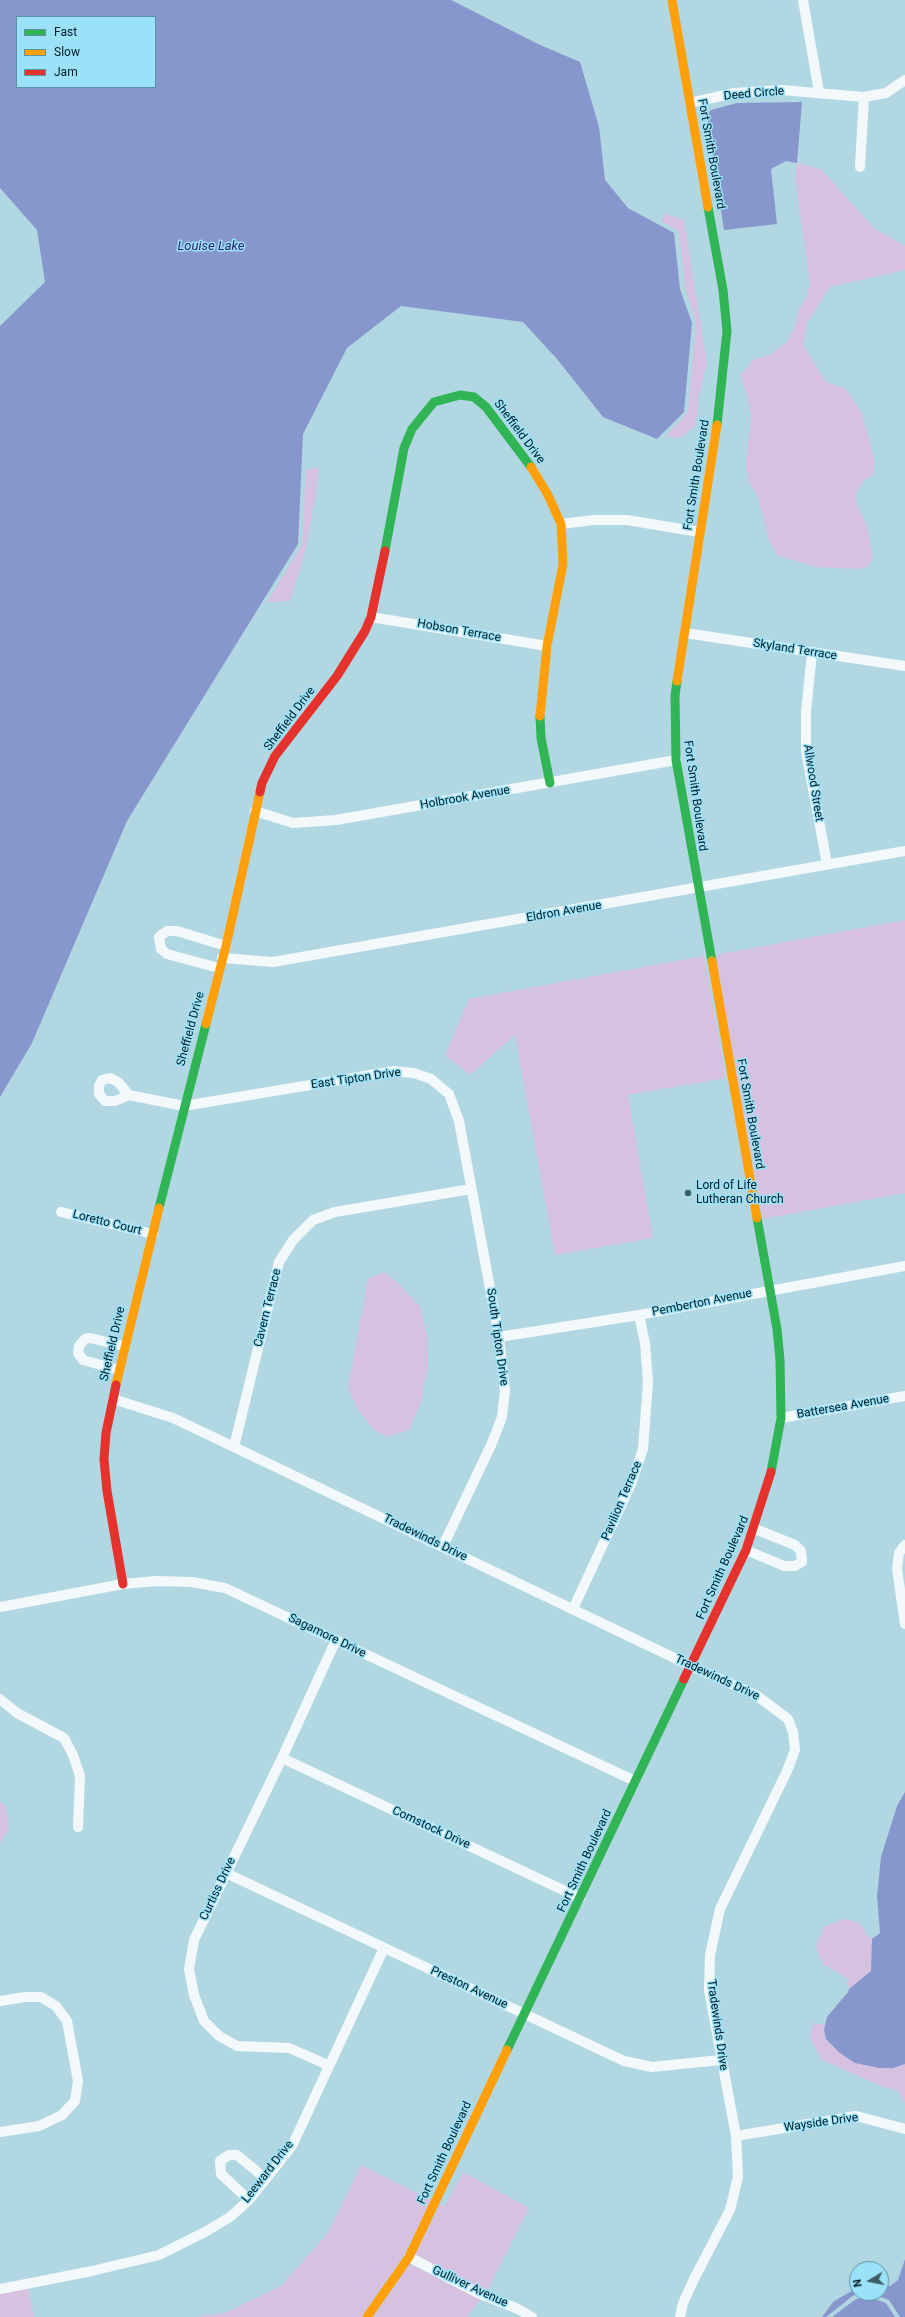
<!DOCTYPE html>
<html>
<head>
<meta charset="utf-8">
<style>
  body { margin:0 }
  #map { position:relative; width:905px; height:2317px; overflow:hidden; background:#b1d7e3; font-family:Roboto,sans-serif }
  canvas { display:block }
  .legend { position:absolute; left:16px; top:16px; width:140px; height:72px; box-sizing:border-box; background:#9be2f9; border:1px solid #5d93a4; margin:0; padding:5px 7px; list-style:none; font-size:12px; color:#001c24 }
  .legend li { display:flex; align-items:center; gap:8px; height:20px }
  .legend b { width:20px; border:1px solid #5d93a4 }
  .north { position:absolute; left:849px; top:2261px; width:40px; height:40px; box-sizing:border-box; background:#9be2f9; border:1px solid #5d93a4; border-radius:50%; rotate:260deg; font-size:11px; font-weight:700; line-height:16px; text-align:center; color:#001c24 }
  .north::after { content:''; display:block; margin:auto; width:14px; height:18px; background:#3e5d67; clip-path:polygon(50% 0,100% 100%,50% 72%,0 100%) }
</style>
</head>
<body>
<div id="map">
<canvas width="905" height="2317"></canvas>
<ul class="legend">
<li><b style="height:5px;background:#30b455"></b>Fast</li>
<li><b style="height:5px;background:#ff9f0a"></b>Slow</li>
<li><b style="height:5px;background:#e5322d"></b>Jam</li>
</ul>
<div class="north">N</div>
</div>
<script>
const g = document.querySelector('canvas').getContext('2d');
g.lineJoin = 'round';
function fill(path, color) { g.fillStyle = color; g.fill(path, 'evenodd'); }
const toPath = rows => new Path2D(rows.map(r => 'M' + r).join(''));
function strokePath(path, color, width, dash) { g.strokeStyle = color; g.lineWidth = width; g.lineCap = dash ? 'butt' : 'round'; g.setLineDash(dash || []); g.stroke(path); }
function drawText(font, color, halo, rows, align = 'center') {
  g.font = font + ' Roboto,sans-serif'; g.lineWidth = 3; g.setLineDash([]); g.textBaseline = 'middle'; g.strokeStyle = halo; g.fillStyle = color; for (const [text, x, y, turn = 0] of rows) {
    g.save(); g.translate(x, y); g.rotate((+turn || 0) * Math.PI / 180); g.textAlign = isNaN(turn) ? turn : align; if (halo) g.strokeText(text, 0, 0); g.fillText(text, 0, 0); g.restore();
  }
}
fill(toPath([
  [797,163,821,169,874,228,905,246,905,270,830,287,807,323,803,345,826,382,846,389,862,414,875,462,873,474,863,481,856,495,858,508,867,525,873,558,867,567,857,569,815,567,777,555,769,541,758,497,748,480,746,464,751,416,745,388,740,376,753,360,770,355,787,342,794,329,799,309,807,296,810,283,795,178],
  [665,214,684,220,707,363,698,400,696,425,680,438,666,436,688,412,696,322,685,288,679,231,661,221],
  [319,467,316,495,305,552,290,601,267,602,302,545,306,470],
  [905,920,905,1193,763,1219,715,955],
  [704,956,726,1078,628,1095,653,1238,555,1255,515,1035,470,1075,445,1055,469,999],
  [384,1272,400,1285,420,1307,427,1335,428,1364,421,1402,409,1430,388,1437,374,1430,358,1410,348,1388,368,1279],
  [0,1802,4,1804,8,1816,9,1829,0,1843],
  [844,1919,857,1922,863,1927,867,1935,872,1939,873,1948,871,1971,849,1989,848,1979,823,1964,817,1951,816,1944,825,1926],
  [813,2023,825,2025,824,2030,826,2039,832,2046,893,2068,905,2064,905,2103,898,2091,881,2086,822,2060,810,2038],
  [361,2165,431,2200,404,2255,361,2317,195,2317,225,2313,281,2286,328,2233],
  [463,2172,529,2208,487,2291,415,2255,440,2204,445,2206],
  [410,2264,473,2296,481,2299,467,2317,373,2317],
  [28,2288,34,2317,0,2317,0,2293]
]), '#d6c2e0');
fill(toPath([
  [0,0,451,0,538,44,580,62,599,127,605,180,628,208,674,233,680,289,692,323,684,412,657,439,603,417,557,359,523,322,401,306,347,348,303,434,298,544,127,821,32,1043,0,1097,0,326,45,282,37,230,0,188],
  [17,17,155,17,155,87,17,87],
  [802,102,797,163,786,161,771,169,777,224,724,230,707,115,711,110,737,103],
  [905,1792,905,2064,893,2068,879,2068,855,2063,840,2053,826,2039,824,2030,827,2017,848,1992,849,1989,871,1971,872,1939,880,1933,877,1896,881,1857,897,1806],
  [905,2259,905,2317,900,2317,889,2300,869,2293,854,2295,826,2317,822,2317,833,2302,853,2290,857,2289,857,2293,881,2293,881,2286,890,2286,898,2280],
  [869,2297,886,2303,895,2317,832,2317,856,2299]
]), '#8796cc');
strokePath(toPath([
  [803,0,819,92],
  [690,103,734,93,782,90,864,97,886,93,905,80],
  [860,167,864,97],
  [561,524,594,520,627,520,699,532],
  [371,617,547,646],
  [685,633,905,666],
  [812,653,806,712,806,751,827,864],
  [255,811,293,823,336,820,676,760],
  [222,958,273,962,905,851],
  [219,968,167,954,161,949,159,937,167,931,177,931,226,946],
  [129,1095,115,1101,105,1101,99,1094,99,1086,102,1080,110,1078,118,1082,129,1095,184,1106,394,1071,414,1073,431,1079,449,1094,459,1121,499,1337,505,1391,502,1417,492,1443,443,1546],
  [61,1212,153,1234],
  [499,1337,639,1315,905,1266],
  [119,1370,83,1360,78,1353,79,1346,85,1339,90,1338,124,1346],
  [113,1399,173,1418,234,1447,691,1666,756,1695,788,1719,793,1732,795,1750,787,1771,720,1909,710,1955,709,1990,736,2136,738,2177,730,2210,694,2279,683,2303,680,2317],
  [781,1418,905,1396],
  [234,1447,279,1262,293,1240,313,1220,335,1212,471,1189],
  [905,1545,899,1553,897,1569,905,1624],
  [746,1550,784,1566,795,1566,802,1562,801,1551,795,1545,755,1529],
  [0,1607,123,1584,157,1581,192,1582,225,1588,635,1781],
  [573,1609,631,1484,643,1449,648,1382,645,1343,639,1315],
  [0,1699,17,1713,64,1738,73,1755,80,1776,78,1827],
  [282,1758,580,1898],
  [226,1873,624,2061,652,2067,720,2060],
  [0,2001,25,1997,41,1997,56,2006,67,2021,78,2081,75,2101,62,2115,39,2126,0,2132],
  [328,2065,289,2048,237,2046,219,2036,204,2021,194,1995,189,1969,194,1940,282,1758,336,1640],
  [736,2136,856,2116,905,2129],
  [249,2200,221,2174,220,2161,229,2155,237,2155,266,2179],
  [409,2257,476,2292,518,2309,532,2317],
  [0,2289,92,2271,159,2255,205,2232,230,2217,249,2200,292,2146,384,1948]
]), '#f3f9fb', 10);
strokePath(toPath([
  [708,207,723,290,727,331,717,425],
  [385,551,404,448,412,429,434,402,460,395,474,397,486,407,531,467],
  [677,681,675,696,676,760,712,961],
  [540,716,541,738,550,783],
  [159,1208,206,1024],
  [757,1218,777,1329,780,1360,781,1418,771,1472],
  [507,2050,684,1679]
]), '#30b455', 9);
strokePath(toPath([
  [672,0,708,207],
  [531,467,548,495,561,524,563,564,547,646,540,716],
  [677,681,717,425],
  [712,961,757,1218],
  [206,1024,226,946,260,792],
  [116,1385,159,1208],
  [367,2317,409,2257,507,2050]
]), '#ff9f0a', 9);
strokePath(toPath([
  [260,792,262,783,275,756,337,676,365,631,371,617,385,551],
  [116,1385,106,1433,104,1459,107,1491,123,1584],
  [684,1679,746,1550,771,1472]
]), '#e5322d', 9);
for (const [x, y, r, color] of [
  [688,1193,4,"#3e5d67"]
]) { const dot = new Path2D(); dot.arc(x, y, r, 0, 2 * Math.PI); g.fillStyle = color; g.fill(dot); strokePath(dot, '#9be2f9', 1.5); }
drawText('12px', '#001c24', '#9be2f9', [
  ["Deed Circle",754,94,-5],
  ["Fort Smith Boulevard",711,154,80],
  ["Sheffield Drive",519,432,53],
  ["Fort Smith Boulevard",697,475,-81],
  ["Hobson Terrace",459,631,10],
  ["Skyland Terrace",795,650,9],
  ["Sheffield Drive",290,719,-53],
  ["Allwood Street",813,783,81],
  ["Fort Smith Boulevard",695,796,82],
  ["Holbrook Avenue",465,798,-10],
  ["Eldron Avenue",564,912,-10],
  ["Sheffield Drive",191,1029,-75],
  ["East Tipton Drive",356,1079,-8],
  ["Fort Smith Boulevard",750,1114,80],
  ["Loretto Court",107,1223,14],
  ["Pemberton Avenue",702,1303,-11],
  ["Cavern Terrace",268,1308,-76],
  ["South Tipton Drive",497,1337,82],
  ["Sheffield Drive",113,1344,-77],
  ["Battersea Avenue",843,1407,-10],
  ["Pavilion Terrace",622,1501,-67],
  ["Tradewinds Drive",425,1538,26],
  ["Fort Smith Boulevard",723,1568,-66],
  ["Sagamore Drive",327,1636,26],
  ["Tradewinds Drive",717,1678,25],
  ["Comstock Drive",431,1828,25],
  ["Fort Smith Boulevard",585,1861,-65],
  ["Curtiss Drive",218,1889,-65],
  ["Preston Avenue",469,1988,25],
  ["Tradewinds Drive",717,2025,82],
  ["Wayside Drive",821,2123,-8],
  ["Fort Smith Boulevard",445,2153,-65],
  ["Leeward Drive",268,2172,-52],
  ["Gulliver Avenue",470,2287,25]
]);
drawText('12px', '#001c24', '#9be2f9', [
  ["Lord of Life",696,1186],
  ["Lutheran Church",696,1200]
], 'left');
drawText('italic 13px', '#271d72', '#9be2f9', [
  ["Louise Lake",211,247]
]);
</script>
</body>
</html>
